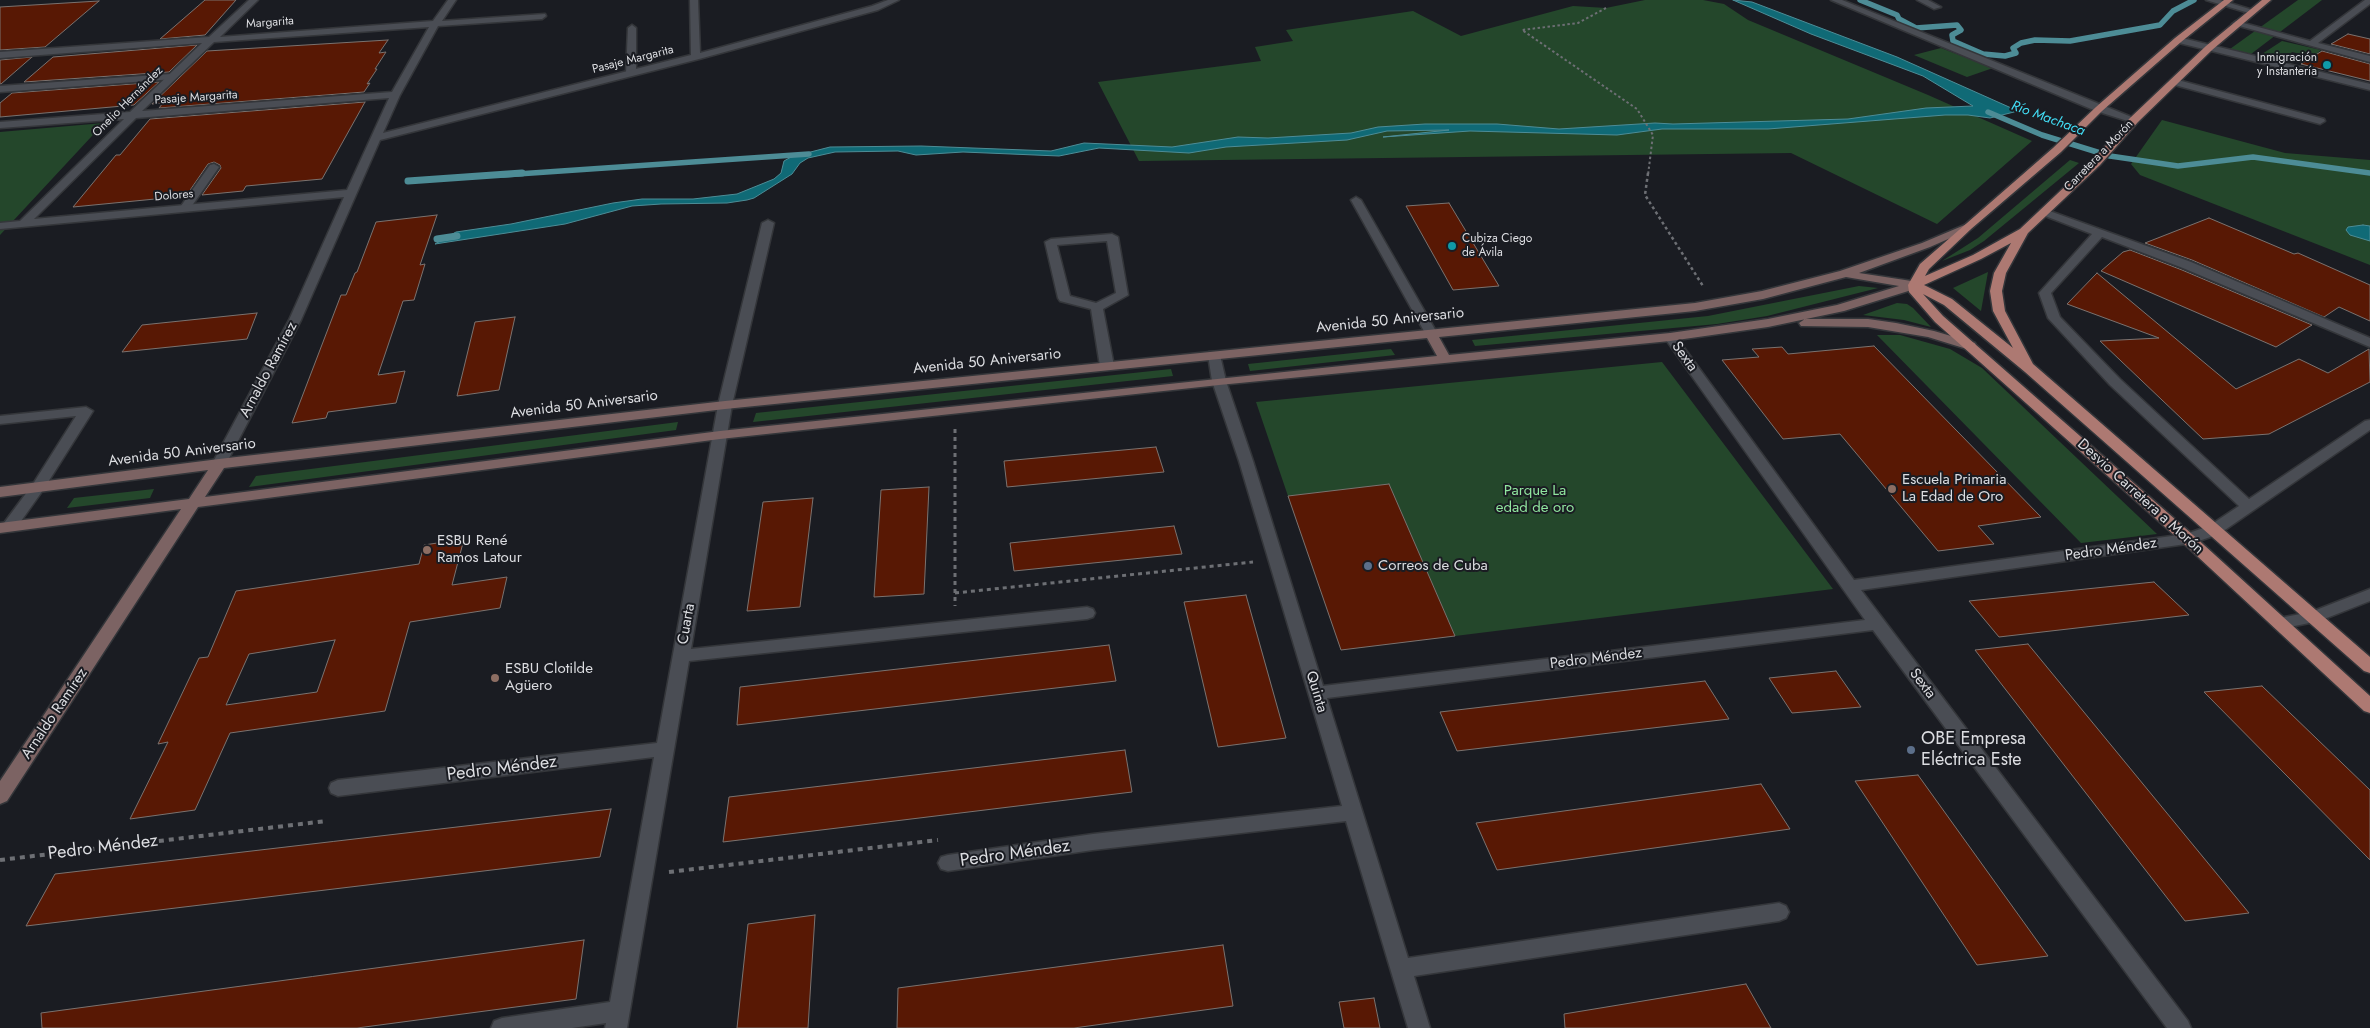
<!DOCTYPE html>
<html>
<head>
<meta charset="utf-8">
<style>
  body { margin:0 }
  canvas { display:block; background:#1a1c22 }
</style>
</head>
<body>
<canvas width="2370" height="1028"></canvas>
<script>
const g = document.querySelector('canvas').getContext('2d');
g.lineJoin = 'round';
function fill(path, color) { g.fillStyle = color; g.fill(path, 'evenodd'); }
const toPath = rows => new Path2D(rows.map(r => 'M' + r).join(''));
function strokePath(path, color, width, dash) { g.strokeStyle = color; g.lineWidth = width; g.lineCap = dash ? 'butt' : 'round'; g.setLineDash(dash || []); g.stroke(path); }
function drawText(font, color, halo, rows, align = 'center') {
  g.font = font + ' Jost,sans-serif'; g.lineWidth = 4; g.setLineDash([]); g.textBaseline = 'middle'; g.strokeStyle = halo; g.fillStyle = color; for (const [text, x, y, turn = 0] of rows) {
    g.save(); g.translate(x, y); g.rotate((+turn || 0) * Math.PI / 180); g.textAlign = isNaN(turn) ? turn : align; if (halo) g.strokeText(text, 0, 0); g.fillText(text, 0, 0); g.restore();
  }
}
fill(toPath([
  [1645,0,1703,0,1724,4,1748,20,1928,95,2032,141,1937,224,1791,153,1139,161,1098,82,1261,61,1255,47,1293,41,1286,30,1413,11,1461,36,1573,6,1606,8],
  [2298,0,2322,0,2251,54,2230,49],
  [2282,41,2321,50,2313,57,2292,52,2284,60,2262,54],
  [1941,48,1993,68,1967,77,1914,55],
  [2162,120,2285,153,2370,160,2370,265,2140,175,2131,164],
  [104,123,0,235,0,132],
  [2070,160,2079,163,1984,241,1970,250,1942,261,1978,238],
  [1988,272,1981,311,1953,288],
  [1859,286,1878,288,1767,316,1717,324,1475,346,1472,340,1708,316],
  [1897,303,1907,304,1913,308,1931,327,1904,320,1863,315],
  [1877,335,1900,335,1950,349,1982,368,2157,534,2081,543],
  [1391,349,1395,355,1250,371,1248,364],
  [1662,362,1833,589,1455,636,1389,485,1288,496,1256,402],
  [1171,369,1173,376,753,422,756,413],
  [678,422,676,430,249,487,256,476],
  [154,489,150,498,67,508,74,498]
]), '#24472b');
const water = toPath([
  [1733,0,1752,2,1897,57,2018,111,1990,118,1968,115,1945,115,1768,129,1662,129,1617,135,1470,131,1383,137,1449,130,1387,131,1347,140,1226,147,1189,153,1099,148,1059,156,963,152,916,155,898,151,835,152,808,158,800,163,792,174,754,198,747,200,727,203,661,204,632,206,565,224,435,244,456,232,511,224,613,203,642,199,693,199,737,194,774,179,781,173,784,161,791,157,830,147,921,146,1051,151,1084,143,1172,147,1238,137,1268,138,1351,133,1378,127,1425,124,1497,124,1559,129,1655,123,1673,124,1848,119,1926,108,1973,106,1923,76,1811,34,1733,0],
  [2363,225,2370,226,2370,241,2350,235,2346,230,2348,227,2363,225]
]);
fill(water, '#106a76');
strokePath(water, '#4d8c96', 1);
strokePath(toPath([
  [1860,0,1897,15,1899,19,1916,28,1957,25,1961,30,1952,35,1953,41,1983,54,2005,56,2016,53,2013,48,2021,43,2035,40,2070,41,2160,25,2173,11,2194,0],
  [1988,112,2042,135,2110,156,2178,166,2253,157,2370,173],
  [503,175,809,154]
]), '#4d8c96', 5.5);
strokePath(toPath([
  [408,181,522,173],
  [437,239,457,236]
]), '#4d8c96', 7);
const building = toPath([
  [205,0,236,0,205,35,160,39,205,0],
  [99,1,45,47,0,50,0,7,99,1],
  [2348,34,2370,39,2370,54,2331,44,2348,34],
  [388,40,379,53,386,52,375,69,377,69,367,84,370,83,364,92,159,108,163,103,152,104,207,51,388,40],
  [197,45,169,72,24,82,53,57,197,45],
  [2322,51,2370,64,2370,81,2301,64,2322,51],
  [32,57,1,84,0,84,0,60,32,57],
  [159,82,134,105,0,117,0,103,12,93,159,82],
  [365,102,322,179,246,186,243,191,202,195,221,168,220,165,214,162,208,164,186,196,73,207,116,155,120,155,150,119,365,102],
  [1449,203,1499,286,1453,290,1406,206,1449,203],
  [437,215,420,265,425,264,414,300,403,301,378,375,405,371,396,403,328,412,326,418,292,423,341,295,346,295,355,273,357,272,376,222,437,215],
  [2209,218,2294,254,2298,253,2370,285,2370,321,2339,307,2324,317,2192,260,2145,243,2209,218],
  [2130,250,2182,270,2312,325,2276,347,2101,271,2123,252,2130,250],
  [2097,273,2236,389,2299,359,2328,373,2369,349,2370,382,2269,434,2203,439,2100,341,2159,338,2067,304,2097,273],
  [257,313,247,339,122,352,142,325,257,313],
  [515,317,499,390,457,396,475,322,515,317],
  [1874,346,2041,517,1978,526,1994,544,1938,551,1840,434,1783,439,1722,360,1759,357,1752,349,1782,347,1788,354,1874,346],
  [1156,447,1164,472,1007,487,1004,461,1156,447],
  [1389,484,1455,636,1341,650,1288,496,1389,484],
  [929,487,924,594,874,597,881,490,929,487],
  [813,498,800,607,747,611,763,502,813,498],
  [1174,526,1182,554,1014,571,1010,543,1174,526],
  [464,539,452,585,507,577,500,608,410,622,385,711,230,733,195,810,130,819,168,742,158,744,199,658,208,657,236,591,419,564,424,545,464,539],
  [335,640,317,692,226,705,249,654,335,640],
  [2154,582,2189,615,1999,637,1969,601,2154,582],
  [1246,595,1286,738,1218,747,1184,602,1246,595],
  [2028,644,2249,913,2185,921,1975,650,2028,644],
  [1109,645,1116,681,737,725,740,687,1109,645],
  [1836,671,1861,707,1792,713,1769,678,1836,671],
  [1705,681,1729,719,1457,751,1440,712,1705,681],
  [2262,686,2370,790,2370,860,2204,692,2262,686],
  [1125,750,1132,792,723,842,729,797,1125,750],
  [1918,775,2048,956,1977,965,1855,781,1918,775],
  [1761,784,1790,829,1497,870,1476,823,1761,784],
  [611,809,600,857,26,926,55,874,611,809],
  [815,915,808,1028,737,1028,748,924,815,915],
  [584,940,576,999,357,1028,42,1028,41,1013,584,940],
  [1223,945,1233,1006,1074,1028,897,1028,898,988,1223,945],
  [1746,984,1771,1028,1565,1028,1564,1014,1746,984],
  [1374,998,1380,1028,1344,1028,1339,1002,1374,998]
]);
fill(building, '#581804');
strokePath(building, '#7a726f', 1);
const lane = toPath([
  [1831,0,1842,0,2139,120,2134,123,2096,111,1831,0],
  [1917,0,1928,0,1941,7,1934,9,1917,0],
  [2206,0,2220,0,2256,11,2252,14,2206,0],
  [2365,0,2370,0,2370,4,2318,43,2370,56,2370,62,2232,24,2236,21,2310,41,2365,0],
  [632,25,636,28,636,73,631,76,626,73,628,28,632,25],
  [2178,37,2370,84,2370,90,2175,42,2174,40,2178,37],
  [171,74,174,75,174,79,0,92,0,86,171,74],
  [2174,79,2324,119,2325,121,2320,124,2171,84,2169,82,2174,79],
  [214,164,219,167,189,210,181,210,181,206,210,165,214,164],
  [1356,197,1361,200,1437,333,1435,336,1431,337,1425,333,1351,200,1356,197],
  [1112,234,1118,237,1128,295,1103,309,1114,366,1107,370,1100,366,1091,309,1060,301,1058,298,1045,242,1051,239,1112,234],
  [1107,241,1116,293,1096,303,1070,296,1057,245,1107,241],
  [86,407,93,411,43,490,14,531,4,531,1,527,4,523,33,484,76,416,0,424,0,416,86,407],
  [2370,589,2370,601,2319,621,2280,629,2274,627,2272,623,2274,619,2311,612,2370,589]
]);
const street = toPath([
  [249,0,258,0,220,37,433,21,448,0,456,0,442,21,545,14,546,16,542,19,438,26,400,95,383,133,691,55,690,0,698,0,700,53,872,6,888,0,899,0,878,10,699,59,380,140,301,320,226,464,219,469,212,464,289,320,344,197,0,229,0,223,20,221,124,119,0,128,0,122,130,112,202,43,0,58,0,52,209,37,249,0],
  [429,27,392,92,142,111,214,42,429,27],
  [389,98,347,190,34,219,136,118,389,98],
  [2044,209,2191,262,2370,338,2370,347,2183,268,2102,237,2051,293,2060,317,2120,379,2249,499,2365,421,2370,420,2370,430,2219,534,2193,543,1861,590,2188,1021,2191,1028,2167,1028,1873,630,1327,698,1408,958,1779,903,1786,906,1789,912,1786,918,1779,921,1414,976,1430,1028,1408,1028,1346,821,1093,850,948,871,941,869,938,863,941,857,948,855,1093,834,1342,806,1239,461,1212,381,1208,355,1209,352,1219,352,1220,355,1226,381,1253,461,1323,686,1865,620,1664,337,1670,333,1674,334,1854,580,2186,534,2209,526,2239,506,2110,385,2048,318,2039,293,2092,234,2040,214,2040,210,2044,209],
  [768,220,774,223,732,405,691,649,1087,607,1093,609,1095,613,1093,617,1087,619,689,661,627,1028,605,1028,606,1023,572,1028,491,1028,494,1021,502,1018,610,1002,654,757,338,796,331,793,329,788,331,783,338,780,657,743,718,405,762,223,768,220]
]);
const secondary = toPath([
  [1967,224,1971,225,1971,229,1930,247,1859,273,1918,282,1920,285,1918,288,1844,311,1768,327,1670,341,1219,385,720,439,198,507,7,801,0,804,0,781,181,509,0,533,0,523,189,499,208,470,0,497,0,487,219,459,725,401,1695,303,1762,291,1840,271,1922,243,1967,224],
  [1846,277,1899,286,1837,305,1768,319,1670,333,1449,355,1439,337,1695,311,1763,299,1846,277],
  [1427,338,1437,356,720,431,205,497,224,468,725,409,1427,338],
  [1805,319,1868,319,1896,323,1934,331,1975,343,1976,346,1970,350,1928,337,1868,327,1801,326,1799,323,1805,319]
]);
const primary = toPath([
  [2224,0,2233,0,2181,42,2102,111,2061,152,1971,229,1929,269,1925,276,1973,255,2020,229,2092,161,2130,118,2206,46,2262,0,2271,0,2212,50,2138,122,2100,165,2028,233,2006,273,2002,291,2005,311,2033,364,2370,657,2370,673,2364,671,2025,372,1944,305,1923,294,1943,316,2193,535,2370,696,2370,713,2364,711,2183,543,1935,322,1909,292,1908,285,1920,264,2053,148,2096,107,2175,38,2224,0],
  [2011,243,1994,273,1990,291,1993,311,2013,348,1952,299,1924,285,1981,259,2011,243]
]);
strokePath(lane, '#34363a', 3);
strokePath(street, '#34363a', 3);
strokePath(secondary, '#34363a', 3);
strokePath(primary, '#34363a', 3);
strokePath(toPath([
  [1606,8,1578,23,1522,30,1637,109,1653,135,1648,175]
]), '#6d6f74', 2, [2.5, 2.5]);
strokePath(toPath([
  [1648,173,1645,195,1703,286]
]), '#6d6f74', 2.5, [3, 3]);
strokePath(toPath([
  [955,429,955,606],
  [955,593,1253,562]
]), '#6d6f74', 3, [4, 4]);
strokePath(toPath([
  [0,860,326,821],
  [669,872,938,840]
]), '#6d6f74', 4, [5, 5]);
fill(lane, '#4a4d54');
fill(street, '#4a4d54');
fill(secondary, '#7c6363');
fill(primary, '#ad7972');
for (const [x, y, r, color] of [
  [2327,65,5,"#0f9aa8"],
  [1452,246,5,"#0f9aa8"],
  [1892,489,5,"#8d6e63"],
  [427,550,5,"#8d6e63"],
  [1368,566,5,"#5c6f8a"],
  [495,678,5,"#8d6e63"],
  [1911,750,5,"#5c6f8a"]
]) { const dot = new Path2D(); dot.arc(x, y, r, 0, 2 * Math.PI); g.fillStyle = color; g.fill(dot); strokePath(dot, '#1a1c22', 2); }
drawText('12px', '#dcdde1', '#1a1c22', [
  ["Margarita",270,23,-4],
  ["Pasaje Margarita",633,60,-14],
  ["Pasaje Margarita",196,98,-4],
  ["Onelio Hernández",128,102,-45],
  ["Carretera a Morón",2099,156,-46],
  ["Dolores",174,196,-5]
]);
drawText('12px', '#dcdde1', '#1a1c22', [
  ["Inmigración",2317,58],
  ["y Instantería",2317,72],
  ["Cubiza Ciego",1462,239,"left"],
  ["de Ávila",1462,253,"left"]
], 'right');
drawText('italic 14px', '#42ddf5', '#1a1c22', [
  ["Río Machaca",2048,119,20]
]);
drawText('15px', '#dcdde1', '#1a1c22', [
  ["Avenida 50 Aniversario",1390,321,-6],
  ["Sexta",1684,357,54],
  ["Avenida 50 Aniversario",987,362,-6],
  ["Arnaldo Ramírez",269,370,-62],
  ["Avenida 50 Aniversario",584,405,-7],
  ["Avenida 50 Aniversario",182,453,-7],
  ["Desvio Carretera a Morón",2140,497,42],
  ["Pedro Méndez",2111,550,-8],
  ["Cuarta",687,624,-80],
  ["Pedro Méndez",1596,659,-7],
  ["Sexta",1922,684,53],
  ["Quinta",1316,692,73],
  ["Arnaldo Ramírez",55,714,-56]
]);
drawText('15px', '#dcdde1', '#1a1c22', [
  ["Escuela Primaria",1902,480],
  ["La Edad de Oro",1902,497],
  ["ESBU René",437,541],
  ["Ramos Latour",437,558],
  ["Correos de Cuba",1378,566],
  ["ESBU Clotilde",505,669],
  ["Agüero",505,686]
], 'left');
drawText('15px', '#91e69f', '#1a1c22', [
  ["Parque La",1535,491],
  ["edad de oro",1535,508]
]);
drawText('18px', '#dcdde1', '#1a1c22', [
  ["OBE Empresa",1921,740],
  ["Eléctrica Este",1921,761]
], 'left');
drawText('18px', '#dcdde1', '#1a1c22', [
  ["Pedro Méndez",502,769,-7],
  ["Pedro Méndez",103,848,-7],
  ["Pedro Méndez",1015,854,-8]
]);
</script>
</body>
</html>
